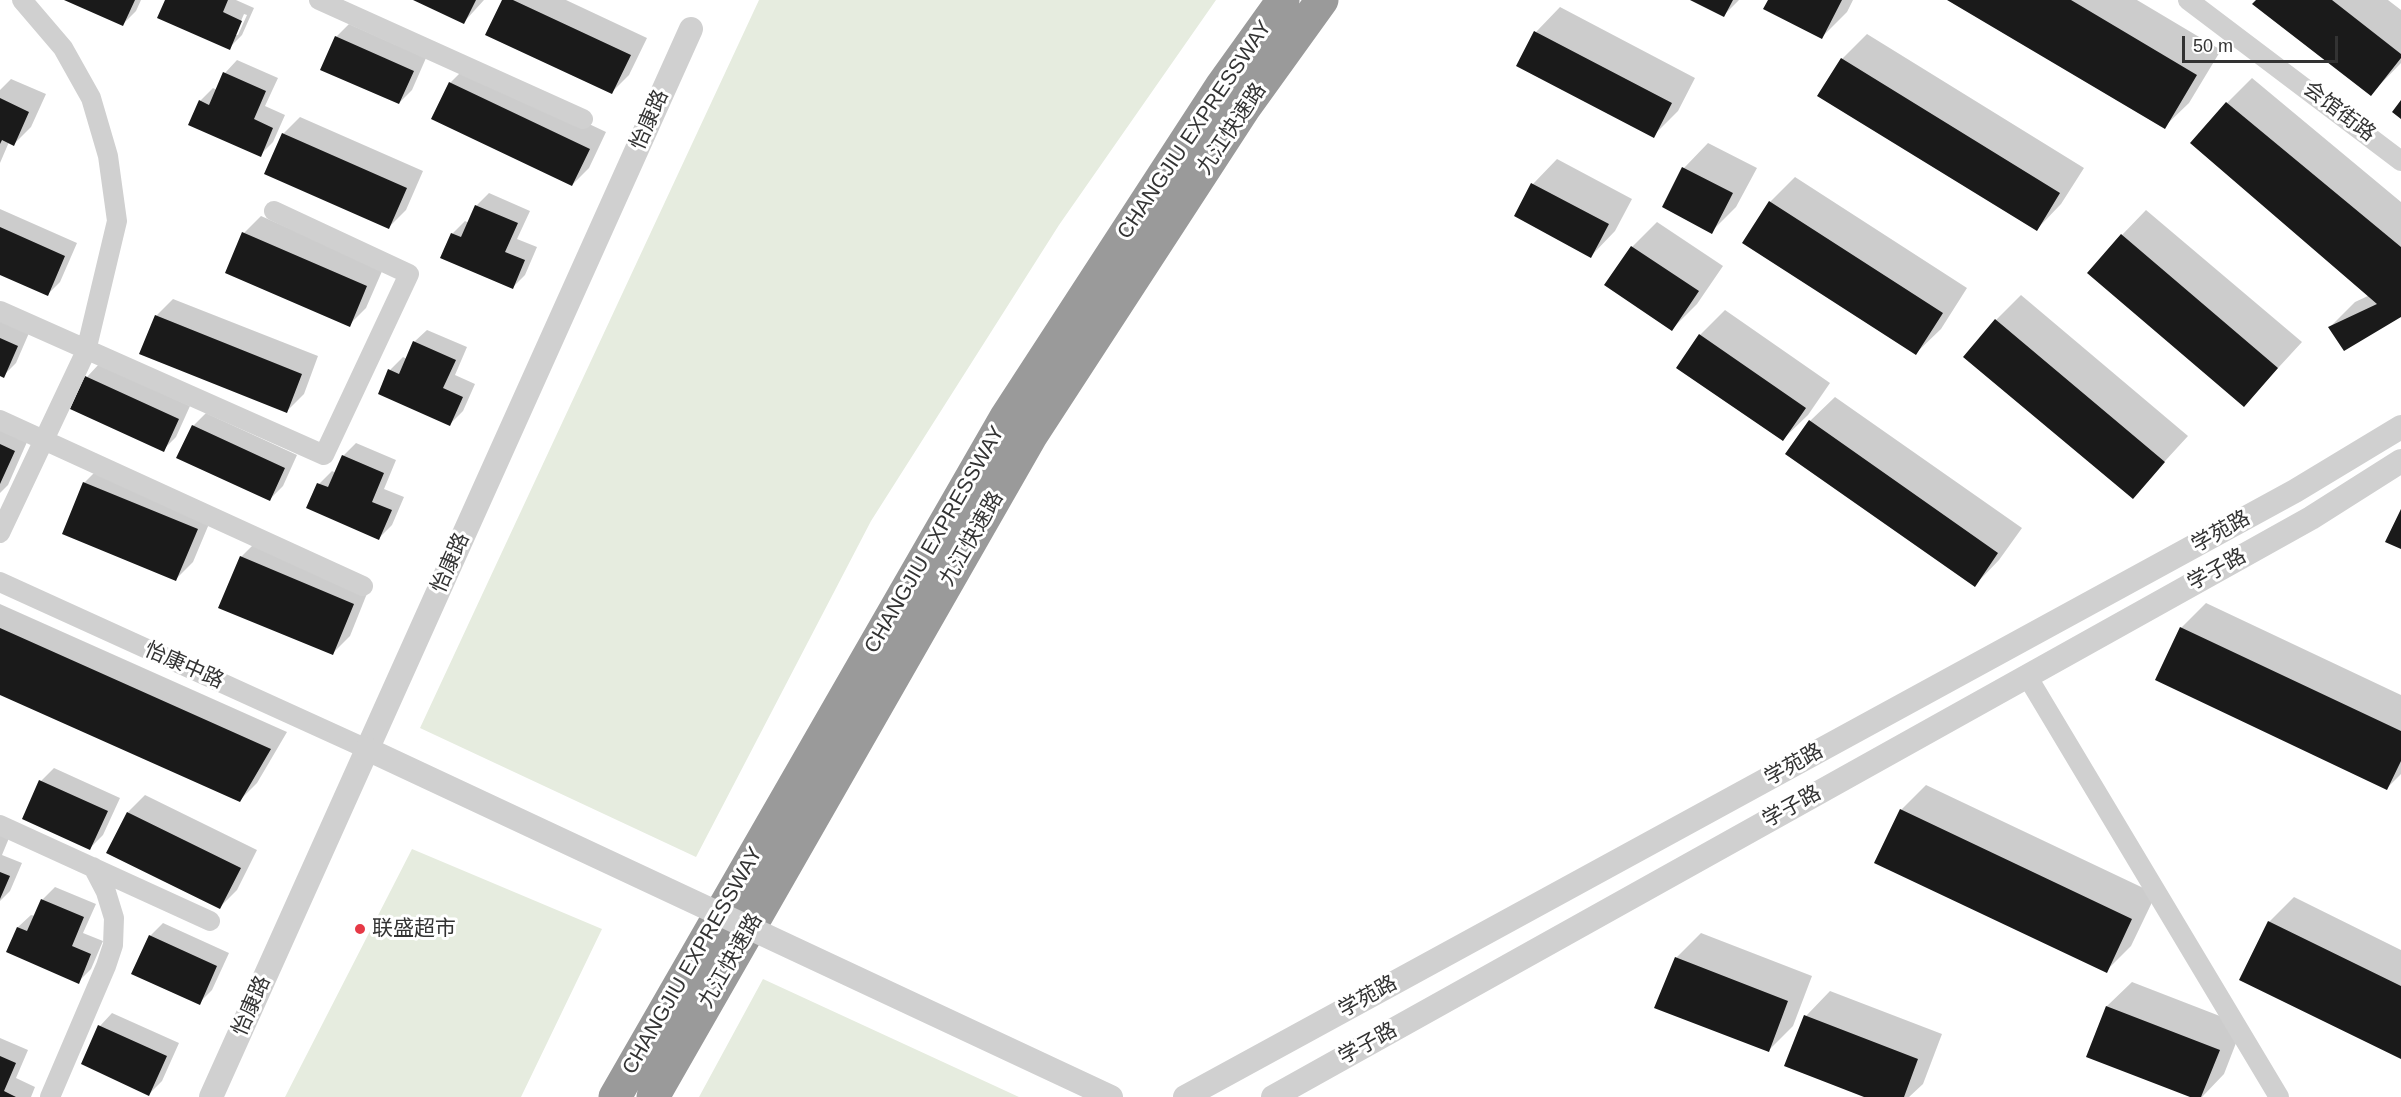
<!DOCTYPE html>
<html>
<head>
<meta charset="utf-8">
<style>
  body { margin:0 }
  #map { position:relative; width:2401px; height:1097px; overflow:hidden; background:#fff; font-family:Arial,sans-serif }
  canvas { display:block }
  .scale { position:absolute; left:2182px; top:36px; width:156px; height:27px; box-sizing:border-box; border:3px solid #333; border-top:0; padding-left:8px; font-size:18px; line-height:21px; white-space:nowrap; color:#333; -webkit-text-stroke:4px #fff; paint-order:stroke }
</style>
</head>
<body>
<div id="map">
<canvas width="2401" height="1097"></canvas>
<div class="scale">50 m</div>
</div>
<script>
const g = document.querySelector('canvas').getContext('2d');
g.lineJoin = 'round';
function fill(path, color) { g.fillStyle = color; g.fill(path, 'evenodd'); }
const toPath = rows => new Path2D(rows.map(r => 'M' + r).join(''));
function strokePath(path, color, width, dash) { g.strokeStyle = color; g.lineWidth = width; g.lineCap = dash ? 'butt' : 'round'; g.setLineDash(dash || []); g.stroke(path); }
function drawText(font, color, halo, rows, align = 'center') {
  g.font = font + ' Arial,"Noto Sans SC",sans-serif'; g.lineWidth = 6; g.setLineDash([]); g.textBaseline = 'middle'; g.strokeStyle = halo; g.fillStyle = color; for (const [text, x, y, turn = 0] of rows) {
    g.save(); g.translate(x, y); g.rotate((+turn || 0) * Math.PI / 180); g.textAlign = isNaN(turn) ? turn : align; if (halo) g.strokeText(text, 0, 0); g.fillText(text, 0, 0); g.restore();
  }
}
fill(toPath([
  [759,0,1216,0,1059,225,871,521,696,857,420,728],
  [412,849,602,929,521,1097,285,1097],
  [763,979,1019,1097,699,1097]
]), '#e6ecdf');
fill(toPath([
  [67,0,141,0,136,11,123,24],
  [167,0,236,0,254,8,242,35,229,48],
  [244,14,247,15,238,35,235,35],
  [416,0,484,0,464,22],
  [503,0,566,0,647,38,629,75,612,92],
  [1694,0,1739,0,1724,15],
  [1770,0,1853,0,1847,12,1822,37],
  [1950,0,2137,0,2221,50,2189,103,2164,127],
  [2258,0,2388,0,2401,10,2401,63,2371,94],
  [1560,7,1695,78,1678,111,1653,136,1536,32],
  [349,24,426,58,412,90,399,103,336,37],
  [1867,34,2084,168,2061,204,2037,229,1842,59],
  [237,60,278,78,265,106,285,115,273,142,260,155,200,101,213,88,217,90,225,73],
  [467,66,606,132,589,168,572,185,433,118,450,83],
  [2252,78,2401,202,2401,316,2330,327,2355,302,2370,295,2227,103],
  [11,79,46,94,31,127,14,144,9,142,0,163,0,90],
  [300,117,423,171,406,210,389,227,283,134],
  [1708,143,1757,168,1736,207,1711,232,1684,168],
  [1557,159,1632,199,1615,231,1591,256,1516,216,1533,184],
  [1795,177,1967,288,1941,329,1916,353,1770,202],
  [489,193,530,211,517,239,537,247,525,275,512,288,452,234,465,221,469,223,476,206],
  [0,209,77,243,60,282,47,295,0,273],
  [2146,210,2302,342,2244,405,2122,235],
  [261,216,383,269,366,308,349,325,244,233],
  [1657,222,1723,266,1697,304,1672,329,1632,247],
  [2021,295,2188,436,2132,497,1996,320],
  [173,299,318,356,304,394,287,411,156,316],
  [1725,310,1830,383,1808,415,1783,439,1678,367,1700,335],
  [0,320,29,333,16,363,3,376,0,375],
  [427,330,467,347,455,375,475,384,463,411,450,424,390,370,403,357,407,359,414,342],
  [99,364,190,406,176,437,163,450,87,377],
  [1835,397,2022,528,1999,560,1975,585,1810,421],
  [206,413,297,455,283,486,270,499,193,426],
  [0,419,31,433,8,485,0,493],
  [356,443,396,460,384,489,404,497,392,525,379,538,319,484,332,471,336,473,343,456],
  [101,466,214,512,193,562,176,579,84,483],
  [258,540,370,586,350,636,333,653,241,557],
  [2206,603,2401,695,2401,774,2387,788,2181,628],
  [0,604,287,732,257,783,239,801,0,693],
  [54,768,120,798,103,835,90,848,24,818,41,781],
  [1926,785,2156,894,2131,946,2106,971,1901,810],
  [145,795,257,850,237,890,220,907,128,812],
  [0,820,14,826,2,855,22,863,10,891,0,901],
  [55,887,96,904,83,933,103,941,91,969,78,982,8,951,18,927,31,915,35,916,43,899],
  [2294,897,2401,950,2401,1058,2269,922],
  [163,923,229,953,212,990,199,1003,150,936],
  [1701,933,1812,976,1793,1026,1768,1051,1676,958],
  [2132,982,2243,1025,2224,1074,2202,1097,2194,1097,2088,1056,2107,1006],
  [1830,991,1942,1034,1923,1084,1909,1097,1869,1097,1806,1016],
  [112,1013,179,1043,162,1081,149,1094,100,1026],
  [0,1038,28,1050,16,1078,35,1087,31,1097,0,1097]
]), '#0003');
fill(toPath([
  [64,0,135,0,123,26],
  [165,0,228,0,223,12,242,21,230,50,157,18],
  [413,0,476,0,464,24],
  [502,0,513,0,631,55,612,94,485,35],
  [1690,0,1733,0,1724,17],
  [1768,0,1842,0,1822,39,1763,9],
  [1947,0,2071,0,2197,75,2165,129],
  [2256,0,2332,0,2401,54,2401,58,2371,96,2252,4],
  [1534,31,1672,103,1654,138,1516,66],
  [335,36,414,71,399,104,320,70],
  [1841,58,2060,193,2037,231,1817,96],
  [223,72,266,91,254,119,273,128,261,157,188,125,199,100,209,105],
  [449,82,590,149,572,186,431,119],
  [0,98,29,112,14,146,2,140,0,144],
  [2401,100,2401,119,2392,112],
  [2226,102,2401,247,2401,317,2344,351,2328,327,2377,304,2190,143],
  [282,133,407,188,389,229,264,174],
  [1682,167,1733,193,1712,234,1662,207],
  [1531,183,1609,224,1591,258,1514,216],
  [1769,201,1943,313,1916,355,1742,243],
  [475,205,518,223,505,252,525,260,513,289,440,258,451,233,461,237],
  [0,227,65,256,48,296,0,275],
  [242,232,367,286,350,327,225,273],
  [2121,234,2278,368,2244,407,2087,273],
  [1631,246,1699,291,1672,331,1604,285],
  [155,315,302,374,287,413,139,354],
  [1995,319,2165,462,2133,499,1963,357],
  [1699,334,1806,408,1783,441,1676,368],
  [0,338,18,346,4,378,0,376],
  [413,341,456,360,443,388,463,397,450,426,378,394,388,369,399,374],
  [85,376,179,419,164,452,70,409],
  [1809,420,1998,553,1975,587,1785,454],
  [192,425,285,468,270,501,176,458],
  [0,444,15,451,0,484],
  [342,455,384,473,372,502,392,510,379,540,306,508,317,483,328,487],
  [83,482,198,529,176,581,62,534],
  [2401,509,2401,549,2385,542],
  [240,556,354,604,333,655,218,608],
  [2180,627,2401,731,2401,761,2387,790,2155,680],
  [0,628,271,749,240,802,0,695],
  [39,780,108,811,90,850,22,819],
  [1900,809,2132,919,2107,973,1874,863],
  [127,812,241,868,220,909,106,853],
  [0,872,10,876,0,899],
  [41,899,84,917,72,946,91,954,79,984,6,952,17,927,27,931],
  [2268,921,2401,986,2401,1059,2239,980],
  [149,935,217,966,200,1005,131,974],
  [1675,957,1788,1001,1769,1052,1654,1008],
  [2106,1006,2220,1050,2201,1097,2190,1097,2086,1057],
  [1804,1015,1918,1059,1904,1097,1864,1097,1784,1066],
  [98,1025,167,1056,149,1096,81,1064],
  [0,1056,16,1063,4,1091,16,1097,0,1097]
]), '#1a1a1a');
strokePath(toPath([
  [319,0,583,119],
  [2188,0,2401,161],
  [0,311,324,455,409,274,274,211],
  [0,420,363,586],
  [0,533,86,351,117,221,108,156,91,98,63,48,22,0],
  [0,582,367,749],
  [2027,676,2279,1097],
  [0,825,210,921],
  [50,1097,106,966,113,945,114,918,106,892,93,867]
]), '#d0d0d0', 20);
strokePath(toPath([
  [211,1097,691,29],
  [1185,1097,2295,491,2401,427],
  [1273,1097,2311,518,2401,461]
]), '#d0d0d0', 24);
strokePath(toPath([
  [615,1097,1006,417,1222,85,1283,0],
  [653,1097,1031,436,1245,107,1322,0]
]), '#9a9a9a', 33);
strokePath(toPath([
  [367,749,1111,1097]
]), '#d0d0d0', 24);
for (const [x, y, r, color] of [
  [360,929,6,"#e63946"]
]) { const dot = new Path2D(); dot.arc(x, y, r, 0, 2 * Math.PI); g.fillStyle = color; g.fill(dot); strokePath(dot, '#fff', 2); }
drawText('21px', '#333', '#fff', [
  ["会馆街路",2339,112,37],
  ["怡康路",650,120,-66],
  ["九江快速路",1232,129,-56],
  ["CHANGJIU EXPRESSWAY",1195,130,-56],
  ["学苑路",2221,532,-29],
  ["九江快速路",972,539,-60],
  ["CHANGJIU EXPRESSWAY",935,540,-60],
  ["怡康路",451,563,-66],
  ["学子路",2217,570,-29],
  ["怡康中路",184,666,24],
  ["学苑路",1794,765,-29],
  ["学子路",1792,807,-29],
  ["CHANGJIU EXPRESSWAY",693,961,-60],
  ["九江快速路",731,961,-60],
  ["学苑路",1368,997,-29],
  ["怡康路",252,1006,-66],
  ["学子路",1368,1044,-29]
]);
drawText('21px', '#333', '#fff', [
  ["联盛超市",372,929]
], 'left');
</script>
</body>
</html>
